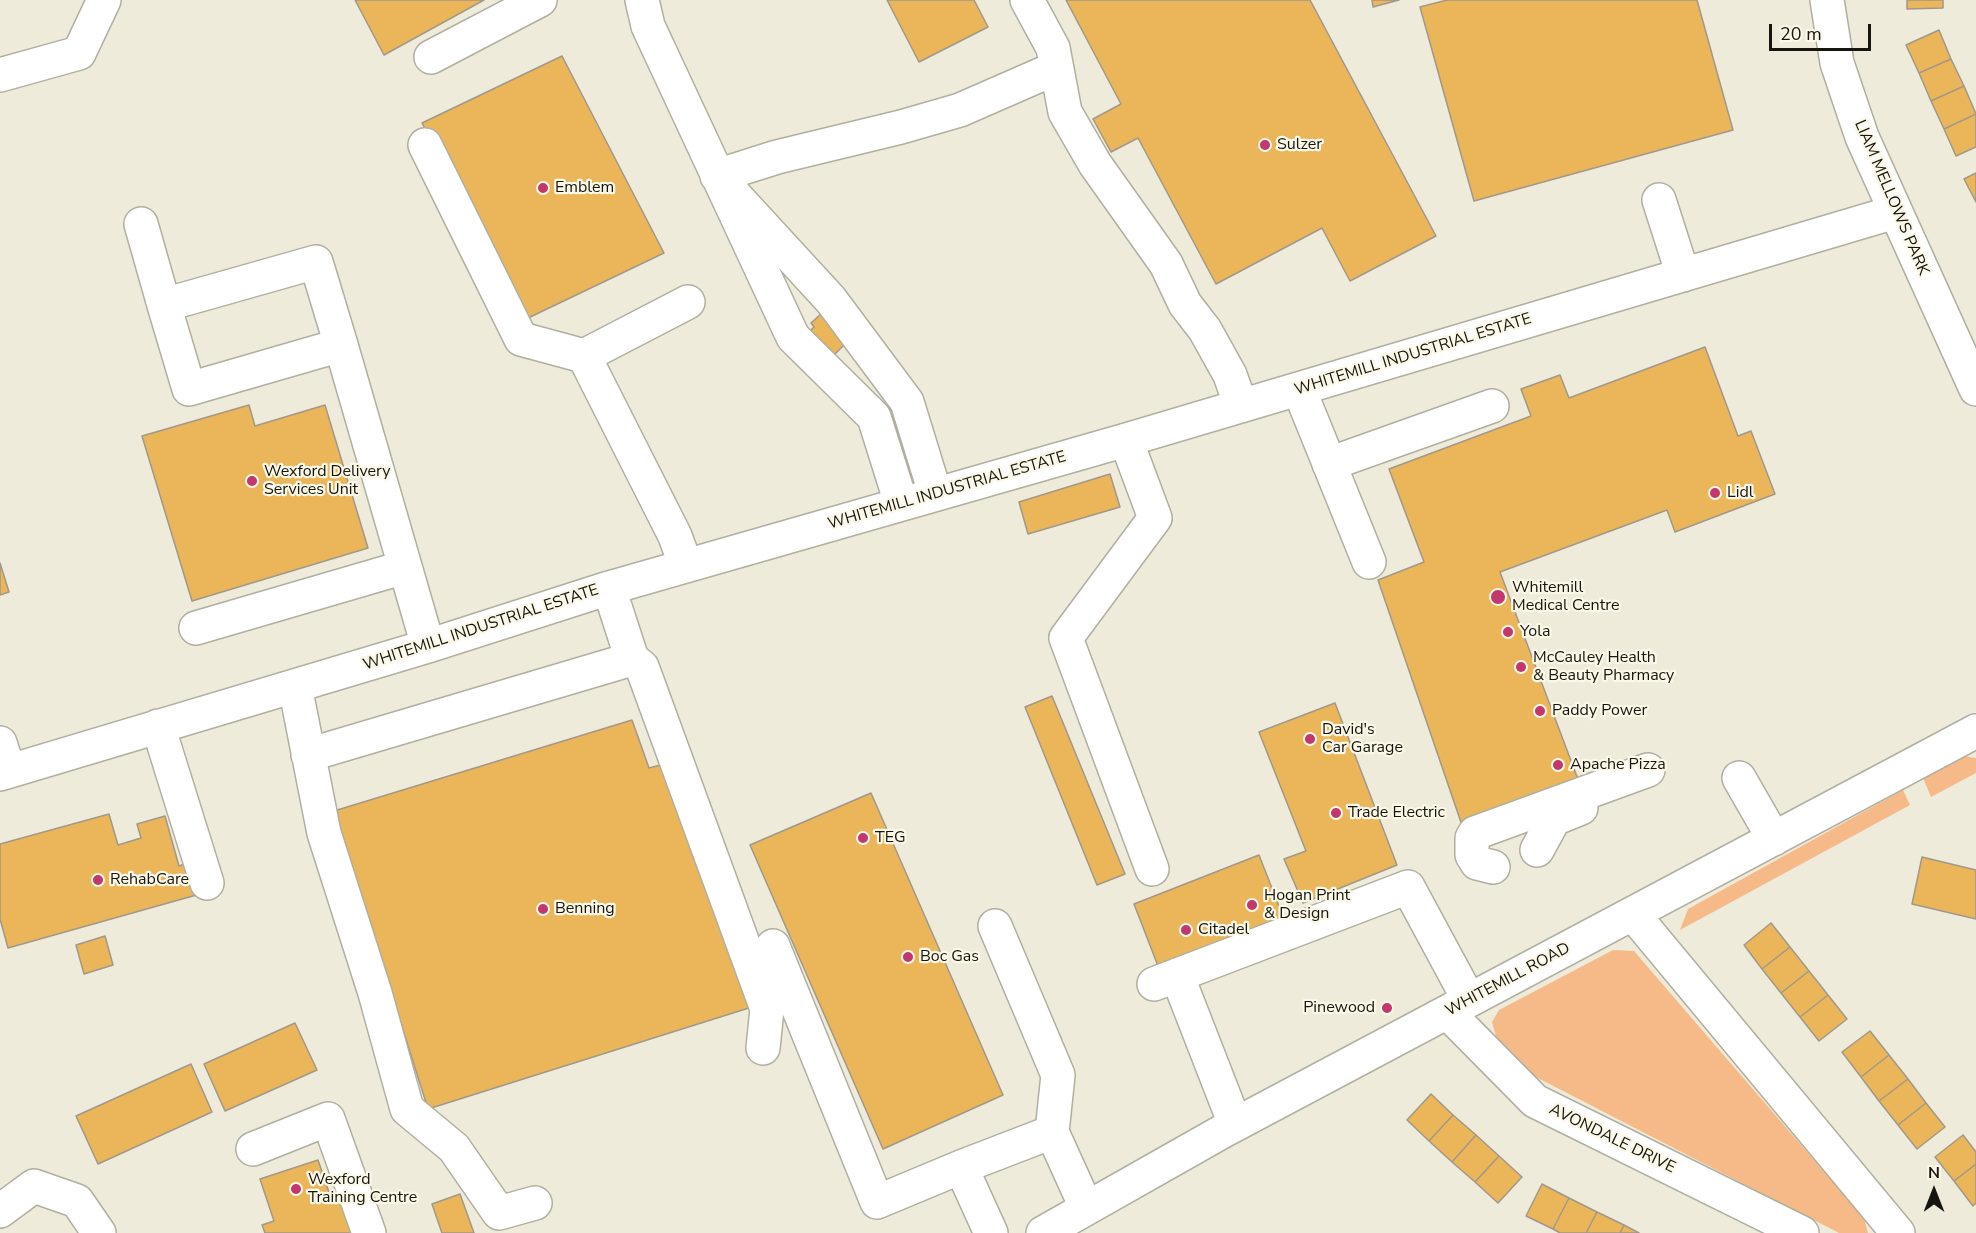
<!DOCTYPE html>
<html>
<head>
<meta charset="utf-8">
<style>
  body { margin:0 }
  #map { position:relative; width:1976px; height:1233px; overflow:hidden; background:#eeebdb; font-family:"Nunito Sans",sans-serif }
  canvas { display:block }
  .north { position:absolute; left:1904px; top:1161px; width:60px; height:60px; -webkit-text-stroke:4px #fbf8e8; paint-order:stroke; rotate:0deg; font-size:16px; font-weight:700; line-height:24px; text-align:center; color:#16150f }
  .north::after { content:''; display:block; margin:auto; width:21px; height:27px; background:#16150f; clip-path:polygon(50% 0,100% 100%,50% 72%,0 100%) }
  .scale { position:absolute; left:1769px; top:24px; width:102px; height:27px; box-sizing:border-box; border:3px solid #16150f; border-top:0; padding-left:8px; font-size:18px; line-height:21px; white-space:nowrap; color:#16150f; -webkit-text-stroke:4px #fbf8e8; paint-order:stroke }
</style>
</head>
<body>
<div id="map">
<canvas width="1976" height="1233"></canvas>
<div class="north">N</div>
<div class="scale">20 m</div>
</div>
<script>
const g = document.querySelector('canvas').getContext('2d');
g.lineJoin = 'round';
function fill(path, color) { g.fillStyle = color; g.fill(path, 'evenodd'); }
const toPath = rows => new Path2D(rows.map(r => 'M' + r).join(''));
function strokePath(path, color, width, dash) { g.strokeStyle = color; g.lineWidth = width; g.lineCap = dash ? 'butt' : 'round'; g.setLineDash(dash || []); g.stroke(path); }
function drawText(font, color, halo, rows, align = 'center') {
  g.font = font + ' "Nunito Sans",sans-serif'; g.lineWidth = 4.5; g.setLineDash([]); g.textBaseline = 'middle'; g.strokeStyle = halo; g.fillStyle = color; for (const [text, x, y, turn = 0] of rows) {
    g.save(); g.translate(x, y); g.rotate((+turn || 0) * Math.PI / 180); g.textAlign = isNaN(turn) ? turn : align; if (halo) g.strokeText(text, 0, 0); g.fillText(text, 0, 0); g.restore();
  }
}
fill(toPath([
  [1963,756,1976,758,1976,773,1931,797,1923,778],
  [1903,790,1910,805,1680,930,1688,909],
  [1613,950,1634,951,1864,1218,1868,1233,1839,1233,1528,1073,1499,1047,1492,1022,1499,1010]
]), '#f6ba89');
const building = toPath([
  [355,0,484,0,384,55,355,0],
  [887,0,974,0,988,27,919,62,887,0],
  [1066,0,1310,0,1436,236,1350,281,1322,228,1216,284,1138,138,1111,152,1093,119,1121,104,1066,0],
  [1372,0,1399,0,1373,7,1372,0],
  [1447,0,1697,0,1733,130,1474,201,1420,7,1447,0],
  [1907,0,1943,0,1943,8,1907,9,1907,0],
  [1939,30,1951,59,1919,73,1906,45,1939,30],
  [562,56,664,253,526,319,422,123,562,56],
  [1951,59,1964,86,1931,101,1919,73,1951,59],
  [1964,86,1976,114,1944,129,1931,101,1964,86],
  [1976,114,1976,147,1956,156,1944,129,1976,114],
  [1976,173,1976,202,1964,179,1976,173],
  [822,313,849,340,830,359,810,331,814,327,811,323,822,313],
  [1705,347,1738,436,1751,431,1775,494,1675,532,1667,510,1500,572,1582,790,1465,834,1378,580,1424,562,1389,469,1531,416,1521,389,1560,375,1569,398,1705,347],
  [249,405,255,426,325,405,368,548,192,601,142,436,249,405],
  [1110,474,1120,507,1028,534,1019,502,1110,474],
  [0,563,9,592,0,595,0,563],
  [1052,696,1125,874,1097,885,1025,707,1052,696],
  [1335,703,1397,865,1303,903,1284,859,1306,851,1259,732,1335,703],
  [632,720,649,768,672,762,752,1007,428,1109,334,811,632,720],
  [871,793,1003,1095,883,1149,750,845,871,793],
  [109,814,118,845,141,838,137,824,165,816,179,866,191,862,200,894,8,948,0,919,0,844,109,814],
  [1259,855,1284,919,1158,966,1134,904,1259,855],
  [1922,857,1976,870,1976,919,1912,904,1922,857],
  [1771,923,1790,947,1762,969,1744,945,1771,923],
  [105,936,113,965,84,974,76,945,105,936],
  [1790,947,1809,971,1781,993,1762,969,1790,947],
  [1809,971,1828,995,1800,1017,1781,993,1809,971],
  [1828,995,1847,1019,1819,1041,1800,1017,1828,995],
  [295,1023,317,1070,225,1111,204,1064,295,1023],
  [1870,1031,1889,1055,1861,1077,1842,1052,1870,1031],
  [1889,1055,1908,1079,1879,1101,1861,1077,1889,1055],
  [191,1064,212,1112,98,1164,76,1116,191,1064],
  [1908,1079,1926,1103,1898,1125,1879,1101,1908,1079],
  [1431,1094,1453,1115,1429,1141,1407,1120,1431,1094],
  [1926,1103,1945,1127,1917,1149,1898,1125,1926,1103],
  [1453,1115,1476,1135,1452,1162,1429,1141,1453,1115],
  [1476,1135,1499,1156,1475,1182,1452,1162,1476,1135],
  [1963,1135,1976,1152,1976,1164,1954,1181,1935,1157,1963,1135],
  [1499,1156,1522,1177,1498,1203,1475,1182,1499,1156],
  [318,1160,332,1201,342,1198,354,1233,265,1233,262,1225,274,1221,260,1179,318,1160],
  [1976,1164,1976,1203,1973,1206,1954,1181,1976,1164],
  [1542,1184,1569,1198,1553,1229,1526,1216,1542,1184],
  [460,1194,474,1233,442,1233,432,1204,460,1194],
  [1569,1198,1597,1212,1586,1233,1560,1233,1553,1229,1569,1198],
  [1597,1212,1624,1225,1620,1233,1586,1233,1597,1212],
  [1624,1225,1639,1233,1620,1233,1624,1225]
]);
fill(building, '#ebb659');
strokePath(building, '#a0988a', 1.5);
const minor = toPath([
  [642,0,648,26,793,337,874,417,901,503],
  [1027,0,1053,48,1065,112,1095,164,1166,264,1185,304,1205,330,1230,375,1241,406],
  [1827,0,1837,63,1862,137,1976,389],
  [431,57,540,0],
  [0,75,79,53,104,0],
  [425,145,521,339,584,356],
  [1659,200,1683,275],
  [141,224,164,305],
  [341,345,189,389,164,305,316,262,341,345,428,646],
  [1299,389,1369,562],
  [1126,440,1155,518,1066,638,1152,869],
  [1329,464,1492,406],
  [935,493,907,402,831,300,717,176,777,157,901,127,960,110,1056,68],
  [686,566,675,536,584,356,688,302],
  [609,588,632,659,642,667,767,1009,763,1048],
  [196,628,405,567],
  [295,686,324,833,375,993,407,1109,454,1148,499,1213,535,1203],
  [158,726,207,883],
  [0,743,9,771],
  [308,755,632,659],
  [0,774,428,646,609,588,1126,440,1895,212],
  [1739,778,1774,839],
  [1537,850,1554,819,1581,808],
  [1493,867,1477,863,1472,855,1472,838,1475,833,1648,770],
  [1633,914,1898,1233],
  [773,946,877,1202,961,1167,991,1233],
  [1177,975,1235,1124],
  [1154,984,1408,887,1469,1000],
  [1447,1012,1535,1101,1802,1233],
  [1052,1132,1086,1207],
  [253,1149,328,1119,369,1233],
  [961,1167,1052,1132,1058,1075,995,926],
  [0,1211,34,1186,77,1201,99,1233],
  [1043,1233,1225,1130,1976,731]
]);
strokePath(minor, '#b1af9f', 36);
strokePath(minor, '#fff', 33);
for (const [x, y, r, color] of [
  [1265,145,6,"#c2376e"],
  [543,188,6,"#c2376e"],
  [252,481,6,"#c2376e"],
  [1715,493,6,"#c2376e"],
  [1498,597,8,"#c2376e"],
  [1508,632,6,"#c2376e"],
  [1521,667,6,"#c2376e"],
  [1540,711,6,"#c2376e"],
  [1310,739,6,"#c2376e"],
  [1558,765,6,"#c2376e"],
  [1336,813,6,"#c2376e"],
  [863,838,6,"#c2376e"],
  [98,880,6,"#c2376e"],
  [1252,905,6,"#c2376e"],
  [543,909,6,"#c2376e"],
  [1186,930,6,"#c2376e"],
  [908,957,6,"#c2376e"],
  [1387,1008,6,"#c2376e"],
  [296,1189,6,"#c2376e"]
]) { const dot = new Path2D(); dot.arc(x, y, r, 0, 2 * Math.PI); g.fillStyle = color; g.fill(dot); strokePath(dot, '#fbf8e8', 2); }
drawText('16px', '#16150f', '#fbf8e8', [
  ["Sulzer",1277,145],
  ["Emblem",555,188],
  ["Wexford Delivery",264,472],
  ["Services Unit",264,490],
  ["Lidl",1727,493],
  ["Whitemill",1512,588],
  ["Medical Centre",1512,606],
  ["Yola",1520,632],
  ["McCauley Health",1533,658],
  ["& Beauty Pharmacy",1533,676],
  ["Paddy Power",1552,711],
  ["David's",1322,730],
  ["Car Garage",1322,748],
  ["Apache Pizza",1570,765],
  ["Trade Electric",1348,813],
  ["TEG",875,838],
  ["RehabCare",110,880],
  ["Hogan Print",1264,896],
  ["& Design",1264,914],
  ["Benning",555,909],
  ["Citadel",1198,930],
  ["Boc Gas",920,957],
  ["Pinewood",1375,1008,"right"],
  ["Wexford",308,1180],
  ["Training Centre",308,1198]
], 'left');
drawText('16px', '#16150f', '#fbf8e8', [
  ["LIAM MELLOWS PARK",1891,198,67],
  ["WHITEMILL INDUSTRIAL ESTATE",1413,355,-17],
  ["WHITEMILL INDUSTRIAL ESTATE",947,491,-16],
  ["WHITEMILL INDUSTRIAL ESTATE",481,628,-18],
  ["WHITEMILL ROAD",1508,980,-28],
  ["AVONDALE DRIVE",1612,1139,26]
]);
</script>
</body>
</html>
